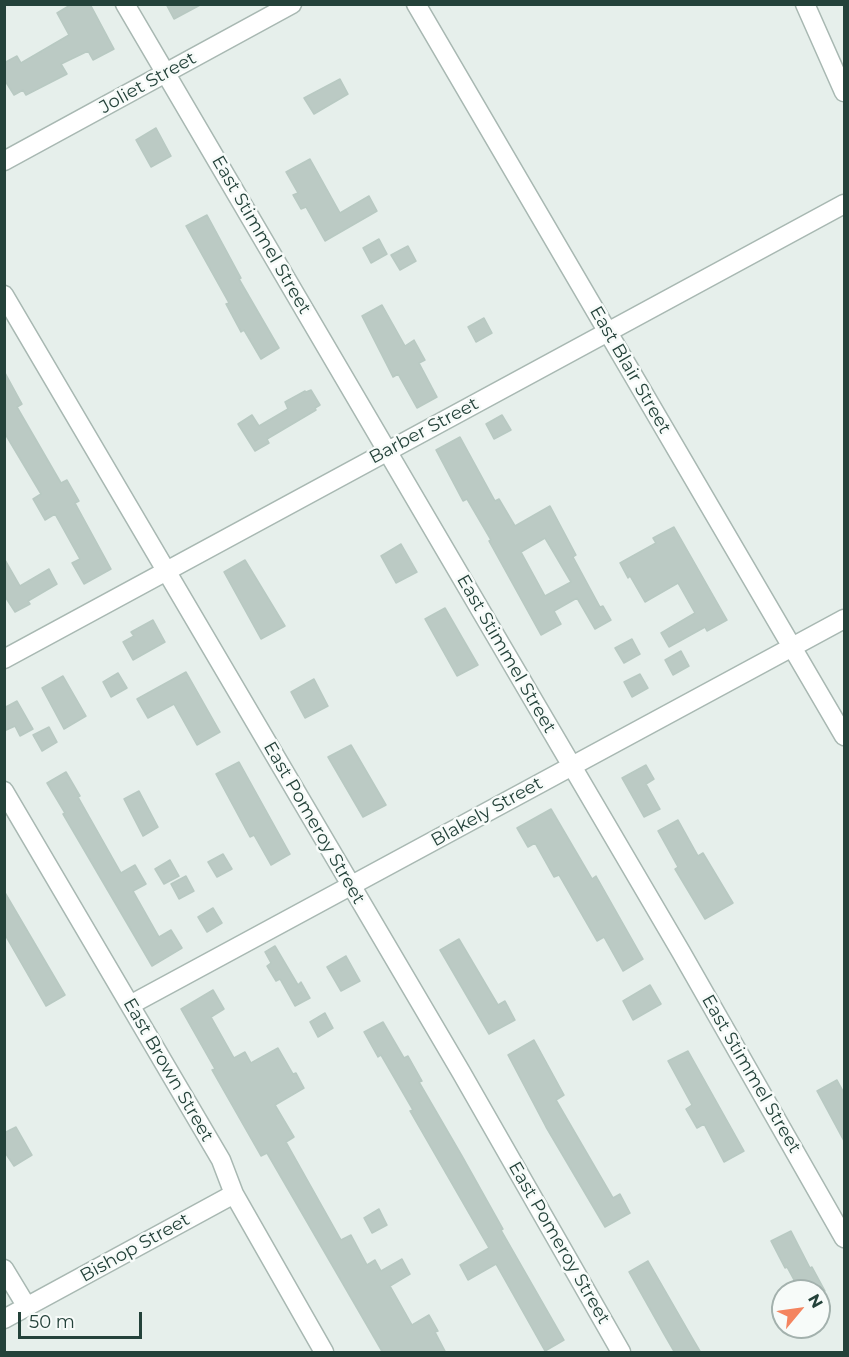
<!DOCTYPE html>
<html>
<head>
<meta charset="utf-8">
<style>
  body { margin:0 }
  #map { position:relative; width:849px; height:1357px; overflow:hidden; background:#e6efeb; font-family:Montserrat,sans-serif }
  canvas { display:block }
  .frame { position:absolute; inset:0; border:6px solid #24423a; pointer-events:none }
  .north { position:absolute; left:771px; top:1279px; width:60px; height:60px; box-sizing:border-box; background:#f7fbf9; border:2px solid #a3b1ad; border-radius:50%; rotate:61deg; font-size:16px; font-weight:700; line-height:24px; text-align:center; color:#24423a }
  .north::after { content:''; display:block; margin:auto; width:21px; height:27px; background:#f4845f; clip-path:polygon(50% 0,100% 100%,50% 72%,0 100%) }
  .scale { position:absolute; left:18px; top:1312px; width:124px; height:27px; box-sizing:border-box; border:3px solid #24423a; border-top:0; padding-left:8px; font-size:18px; line-height:21px; white-space:nowrap; color:#24423a; -webkit-text-stroke:4px #f7fbf9; paint-order:stroke }
</style>
</head>
<body>
<div id="map">
<canvas width="849" height="1357"></canvas>
<div class="frame"></div>
<div class="north">N</div>
<div class="scale">50 m</div>
</div>
<script>
const g = document.querySelector('canvas').getContext('2d');
g.lineJoin = 'round';
function fill(path, color) { g.fillStyle = color; g.fill(path, 'evenodd'); }
const toPath = rows => new Path2D(rows.map(r => 'M' + r).join(''));
function strokePath(path, color, width, dash) { g.strokeStyle = color; g.lineWidth = width; g.lineCap = dash ? 'butt' : 'round'; g.setLineDash(dash || []); g.stroke(path); }
function drawText(font, color, halo, rows, align = 'center') {
  g.font = font + ' Montserrat,sans-serif'; g.lineWidth = 5; g.setLineDash([]); g.textBaseline = 'middle'; g.strokeStyle = halo; g.fillStyle = color; for (const [text, x, y, turn = 0] of rows) {
    g.save(); g.translate(x, y); g.rotate((+turn || 0) * Math.PI / 180); g.textAlign = isNaN(turn) ? turn : align; if (halo) g.strokeText(text, 0, 0); g.fillText(text, 0, 0); g.restore();
  }
}
const building = toPath([
  [72,4,90,4,114,49,93,60,88,51,61,64,67,74,26,95,23,90,14,95,4,79,4,63,17,56,21,63,69,35,57,13,72,4],
  [166,4,202,4,174,19,166,4],
  [340,79,348,94,314,114,304,98,340,79],
  [156,128,171,156,151,167,136,140,156,128],
  [310,159,340,213,369,196,377,211,325,241,306,207,301,209,293,195,298,193,286,172,310,159],
  [207,215,241,278,239,279,279,348,261,359,244,330,241,332,226,304,229,303,186,226,207,215],
  [379,239,387,254,371,263,363,248,379,239],
  [408,246,416,261,400,270,391,255,408,246],
  [382,305,405,346,414,340,425,360,419,363,437,397,417,408,398,374,393,377,362,316,382,305],
  [484,318,492,333,476,342,468,327,484,318],
  [4,371,22,404,17,407,61,483,67,480,79,501,75,503,111,569,84,584,72,563,80,559,55,514,45,520,33,499,41,494,4,432,4,371],
  [311,390,320,405,315,408,316,410,267,439,269,443,255,451,238,424,252,415,259,426,288,409,285,402,305,391,306,392,311,390],
  [502,415,511,430,494,439,486,424,502,415],
  [460,437,495,501,499,499,515,526,550,506,576,555,573,557,600,607,603,606,611,620,595,629,577,598,554,611,561,624,541,635,489,541,491,540,467,499,463,501,436,450,460,437],
  [545,538,571,582,545,596,521,552,545,538],
  [674,527,727,620,707,631,705,627,669,647,661,633,695,613,678,583,645,602,630,576,628,578,620,563,656,543,653,538,674,527],
  [401,544,417,572,396,583,381,556,401,544],
  [4,558,20,586,49,569,57,584,28,601,30,604,15,612,4,595,4,558],
  [245,560,285,626,261,639,224,572,245,560],
  [445,608,478,665,457,676,425,619,445,608],
  [153,620,165,642,133,660,123,642,134,636,131,632,153,620],
  [632,639,640,654,624,663,615,648,632,639],
  [681,651,689,666,673,675,665,660,681,651],
  [186,672,220,732,197,745,174,704,148,718,137,699,186,672],
  [118,673,127,688,111,697,103,682,118,673],
  [640,674,648,688,632,697,624,682,640,674],
  [63,676,86,716,64,729,42,688,63,676],
  [314,679,328,706,305,718,291,692,314,679],
  [17,701,33,729,20,736,15,726,4,731,4,708,17,701],
  [49,727,57,742,42,751,33,735,49,727],
  [351,745,386,805,363,817,328,757,351,745],
  [239,762,290,854,271,865,254,835,250,837,216,774,239,762],
  [646,765,654,779,646,784,660,809,644,817,622,778,646,765],
  [66,772,80,796,78,797,121,873,135,865,146,884,133,891,159,937,171,930,182,948,152,966,63,814,65,813,47,783,66,772],
  [139,791,158,827,143,836,124,799,139,791],
  [551,809,592,879,596,876,643,959,623,971,604,937,597,941,559,875,554,877,535,843,528,847,517,828,551,809],
  [678,820,698,856,703,853,733,903,705,919,675,869,678,867,658,831,678,820],
  [223,854,232,869,217,877,208,862,223,854],
  [170,860,179,876,164,884,155,869,170,860],
  [186,876,194,891,179,899,171,884,186,876],
  [4,891,65,995,46,1006,4,933,4,891],
  [213,908,222,923,207,932,198,917,213,908],
  [459,939,498,1005,505,1001,515,1020,489,1034,440,950,459,939],
  [275,946,298,985,301,982,310,998,295,1006,280,979,276,981,267,966,271,963,265,952,275,946],
  [346,956,360,981,341,991,327,967,346,956],
  [650,985,661,1004,633,1020,623,1001,650,985],
  [213,990,224,1009,211,1017,234,1058,245,1052,251,1063,278,1048,293,1074,296,1073,304,1088,275,1105,294,1137,286,1142,341,1240,351,1235,367,1265,375,1260,381,1271,402,1259,410,1274,390,1286,412,1325,429,1315,438,1331,435,1332,446,1353,383,1353,267,1153,261,1156,212,1070,215,1069,181,1009,213,990],
  [325,1013,333,1028,318,1037,310,1022,325,1013],
  [383,1022,404,1058,408,1056,422,1081,419,1082,462,1156,503,1229,501,1230,564,1340,545,1351,496,1264,468,1280,460,1265,489,1248,410,1111,413,1110,381,1055,378,1057,364,1032,383,1022],
  [534,1040,564,1095,556,1100,613,1198,620,1194,630,1213,605,1227,546,1127,508,1055,534,1040],
  [688,1051,744,1151,724,1162,704,1124,697,1128,686,1109,692,1105,668,1061,688,1051],
  [837,1080,844,1093,844,1141,817,1091,837,1080],
  [16,1127,32,1155,14,1166,4,1151,4,1133,16,1127],
  [379,1209,387,1225,372,1233,364,1218,379,1209],
  [791,1231,810,1268,812,1267,825,1291,800,1291,787,1267,785,1268,771,1241,791,1231],
  [648,1261,690,1334,701,1353,675,1353,664,1334,629,1272,648,1261]
]);
fill(building, '#bbcac4');
strokePath(building, '#b8c9c2', 1.5);
const minor = toPath([
  [125,4,681,952,844,1238],
  [416,4,844,736],
  [805,4,844,92],
  [4,161,292,4],
  [4,295,461,1072,621,1352],
  [4,659,844,204],
  [4,791,221,1160,234,1194,324,1352],
  [130,1005,844,619],
  [4,1269,27,1307],
  [4,1319,234,1194]
]);
strokePath(minor, '#a8b8b2', 21);
strokePath(minor, '#fff', 18);
drawText('18px', '#24423a', '#f7fbf9', [
  ["Joliet Street",148,83,-29],
  ["East Stimmel Street",261,235,60],
  ["East Blair Street",630,370,60],
  ["Barber Street",424,431,-28],
  ["East Stimmel Street",506,654,60],
  ["Blakely Street",487,812,-29],
  ["East Pomeroy Street",314,823,60],
  ["East Brown Street",168,1070,60],
  ["East Stimmel Street",751,1074,60],
  ["East Pomeroy Street",559,1243,60],
  ["Bishop Street",135,1248,-29]
]);
</script>
</body>
</html>
